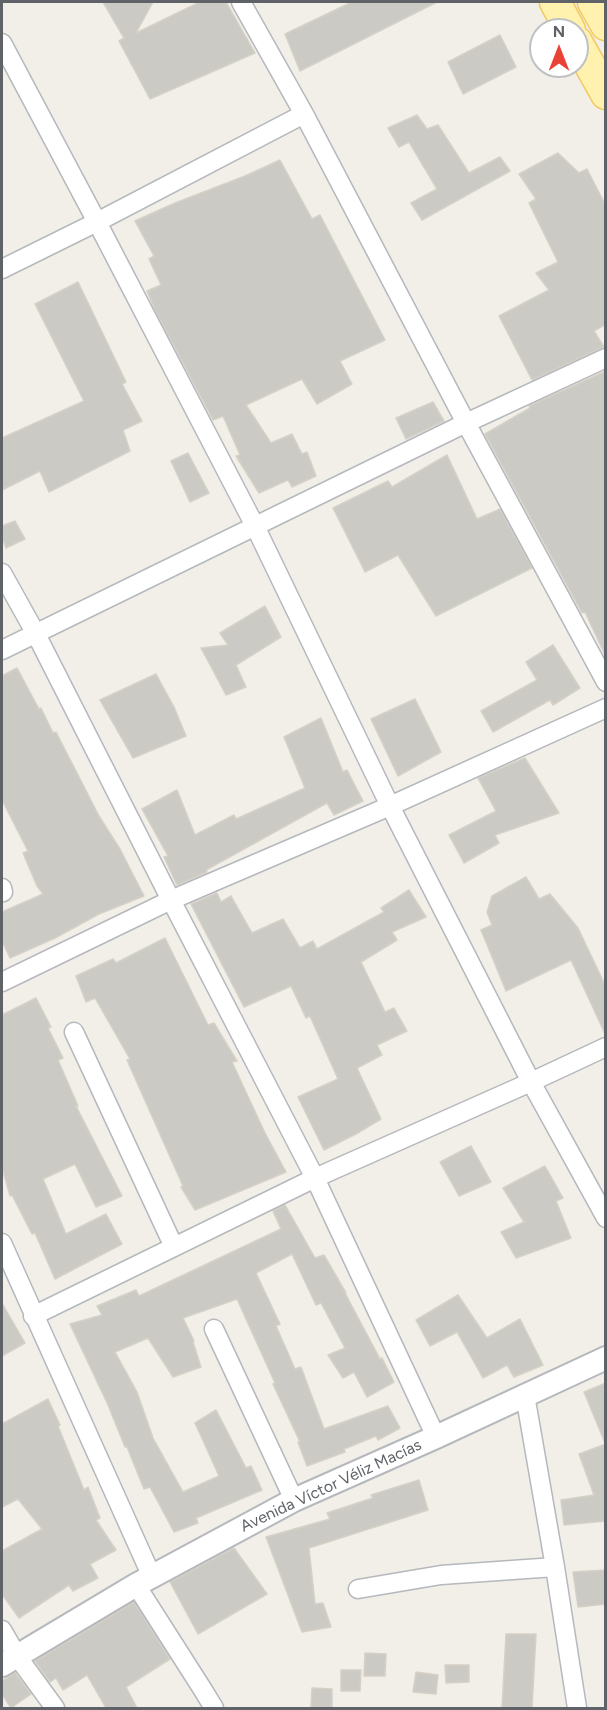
<!DOCTYPE html>
<html>
<head>
<meta charset="utf-8">
<style>
  body { margin:0 }
  #map { position:relative; width:607px; height:1710px; overflow:hidden; background:#f1efe8; font-family:Figtree,sans-serif }
  canvas { display:block }
  .frame { position:absolute; inset:0; border:3px solid #5f6368; pointer-events:none }
  .north { position:absolute; left:529px; top:18px; width:60px; height:60px; box-sizing:border-box; background:#fff; border:2px solid #bfc1c3; border-radius:50%; rotate:0deg; font-size:16px; font-weight:700; line-height:24px; text-align:center; color:#5f6368 }
  .north::after { content:''; display:block; margin:auto; width:21px; height:27px; background:#ea4335; clip-path:polygon(50% 0,100% 100%,50% 72%,0 100%) }
</style>
</head>
<body>
<div id="map">
<canvas width="607" height="1710"></canvas>
<div class="frame"></div>
<div class="north">N</div>
</div>
<script>
const g = document.querySelector('canvas').getContext('2d');
g.lineJoin = 'round';
function fill(path, color) { g.fillStyle = color; g.fill(path, 'evenodd'); }
const toPath = rows => new Path2D(rows.map(r => 'M' + r).join(''));
function strokePath(path, color, width, dash) { g.strokeStyle = color; g.lineWidth = width; g.lineCap = dash ? 'butt' : 'round'; g.setLineDash(dash || []); g.stroke(path); }
function drawText(font, color, halo, rows, align = 'center') {
  g.font = font + ' Figtree,sans-serif'; g.lineWidth = 4.5; g.setLineDash([]); g.textBaseline = 'middle'; g.strokeStyle = halo; g.fillStyle = color; for (const [text, x, y, turn = 0] of rows) {
    g.save(); g.translate(x, y); g.rotate((+turn || 0) * Math.PI / 180); g.textAlign = isNaN(turn) ? turn : align; if (halo) g.strokeText(text, 0, 0); g.fillText(text, 0, 0); g.restore();
  }
}
const building = toPath([
  [103,2,153,2,136,33,200,2,226,2,255,53,150,99,119,41,124,38,103,2],
  [352,2,437,2,300,71,285,34,352,2],
  [500,35,516,67,463,94,448,62,500,35],
  [417,115,427,129,438,125,469,173,500,157,510,171,422,220,411,203,437,189,409,142,399,147,388,128,417,115],
  [558,153,579,173,587,169,606,206,606,324,594,331,604,347,532,380,499,316,549,290,536,273,558,262,529,203,536,199,519,174,558,153],
  [280,160,312,219,320,215,385,340,340,361,352,384,317,404,302,379,246,405,271,443,292,434,302,454,307,452,316,476,292,487,288,480,259,493,236,456,240,455,223,416,213,420,155,310,147,291,161,285,149,259,154,256,135,221,175,203,245,176,280,160],
  [78,282,126,382,122,384,142,421,123,430,130,451,49,492,40,471,2,490,2,438,84,401,35,304,78,282],
  [606,371,606,657,585,612,582,613,485,434,530,408,529,406,606,371],
  [433,402,444,421,406,439,396,418,433,402],
  [188,453,209,493,190,502,171,461,188,453],
  [447,455,477,519,500,509,532,568,436,616,398,555,365,572,333,508,388,481,392,487,447,455],
  [15,521,25,539,6,548,2,537,2,526,15,521],
  [265,606,281,637,236,665,246,687,226,695,201,648,228,645,220,633,265,606],
  [553,645,580,688,553,705,550,700,493,732,481,711,537,680,526,662,553,645],
  [17,668,39,709,41,708,53,733,56,732,99,816,120,849,144,896,99,914,55,938,10,958,2,941,2,912,43,894,37,886,23,853,28,851,2,800,2,676,17,668],
  [156,674,174,707,186,736,133,758,100,700,156,674],
  [415,699,441,752,398,776,371,719,415,699],
  [321,718,343,772,347,770,363,801,334,815,327,803,206,870,207,872,177,885,164,857,168,856,142,809,177,790,195,835,234,815,236,819,305,788,284,737,321,718],
  [525,758,559,813,495,835,499,843,464,863,449,835,496,811,478,778,525,758],
  [526,877,539,899,550,894,578,928,606,987,606,1036,571,960,506,991,481,930,492,925,487,912,492,896,526,877],
  [409,890,426,917,392,932,397,940,361,962,385,1012,394,1008,407,1031,377,1045,382,1055,357,1068,381,1119,356,1134,324,1150,298,1097,338,1079,310,1016,306,1018,291,986,244,1007,191,904,217,893,221,902,231,896,252,933,283,919,300,948,313,941,317,949,384,912,381,908,409,890],
  [165,938,208,1025,214,1023,237,1061,232,1062,265,1133,286,1172,195,1210,181,1187,183,1186,127,1060,130,1059,95,998,86,1002,76,976,113,959,116,963,165,938],
  [36,998,51,1027,48,1028,63,1058,58,1060,78,1106,76,1106,122,1196,96,1207,75,1164,43,1179,66,1234,106,1214,122,1244,55,1279,35,1233,32,1234,12,1195,10,1196,2,1167,2,1015,36,998],
  [471,1146,491,1182,459,1196,440,1162,471,1146],
  [545,1166,563,1198,556,1201,571,1238,516,1258,501,1232,524,1222,503,1188,545,1166],
  [285,1205,315,1258,324,1255,346,1293,345,1293,380,1359,382,1358,394,1382,367,1397,354,1372,343,1378,328,1355,345,1348,321,1303,316,1305,292,1254,256,1273,280,1324,276,1326,295,1369,301,1367,324,1429,388,1406,400,1428,378,1440,376,1436,344,1449,345,1452,307,1466,298,1442,300,1442,273,1384,275,1383,237,1299,183,1318,194,1341,193,1342,201,1367,173,1377,148,1338,115,1352,137,1392,153,1438,183,1492,219,1476,195,1423,216,1410,246,1468,251,1466,262,1490,196,1518,198,1523,174,1532,150,1487,144,1489,127,1447,125,1447,108,1405,70,1324,102,1315,97,1306,136,1290,139,1296,281,1229,273,1211,285,1205],
  [458,1295,487,1338,520,1319,543,1365,514,1377,507,1365,483,1378,457,1332,430,1346,416,1320,458,1295],
  [2,1303,25,1343,2,1356,2,1303],
  [606,1383,606,1443,605,1443,584,1392,606,1383],
  [48,1399,60,1425,58,1426,84,1490,88,1487,100,1518,96,1520,116,1550,90,1564,98,1578,73,1591,69,1585,19,1618,2,1594,2,1551,42,1529,18,1499,2,1507,2,1424,48,1399],
  [606,1444,606,1521,564,1525,561,1500,594,1495,579,1454,606,1444],
  [419,1480,428,1510,309,1548,315,1604,323,1603,331,1627,302,1632,266,1537,330,1519,327,1513,373,1498,371,1495,419,1480],
  [234,1548,267,1594,198,1634,170,1582,234,1548],
  [606,1570,606,1604,578,1607,573,1572,606,1570],
  [134,1602,170,1659,126,1687,137,1708,106,1708,87,1675,63,1690,56,1678,50,1682,35,1661,134,1602],
  [506,1634,536,1634,532,1708,502,1708,506,1634],
  [365,1653,386,1654,385,1676,364,1676,365,1653],
  [445,1665,469,1665,469,1682,446,1683,445,1665],
  [341,1670,361,1670,360,1691,341,1691,341,1670],
  [416,1672,438,1675,436,1694,413,1692,416,1672],
  [15,1673,31,1694,11,1708,2,1694,2,1681,15,1673],
  [312,1688,332,1689,332,1708,311,1708,312,1688]
]);
fill(building, '#cccac5');
strokePath(building, '#d6d1c6', 1.5);
const minor = toPath([
  [241,2,304,114,466,423,606,682],
  [2,43,97,222,255,526,390,806,531,1082,606,1218],
  [2,269,97,222,304,114],
  [2,573,36,634,171,900,315,1178,436,1437],
  [2,650,466,423,606,358],
  [2,888,3,892],
  [2,982,171,900,390,806,606,708],
  [74,1032,174,1247],
  [2,1243,152,1577],
  [33,1316,315,1178,531,1082,606,1047],
  [214,1329,294,1500],
  [525,1395,555,1567,577,1708],
  [136,1585,203,1690,214,1708],
  [358,1589,441,1575,555,1567],
  [2,1630,17,1656,55,1708]
]);
const tertiary = toPath([
  [2,1665,136,1585,294,1500,436,1437,606,1358]
]);
const primary = toPath([
  [555,2,570,30],
  [593,2,606,25],
  [577,42,606,94]
]);
strokePath(minor, '#b5b8bc', 21);
strokePath(tertiary, '#b5b8bc', 26);
strokePath(primary, '#f2c960', 33);
strokePath(minor, '#fff', 18);
strokePath(tertiary, '#fff', 22);
strokePath(primary, '#fff2af', 30);
drawText('16px', '#5f6368', '#fff', [
  ["Avenida Víctor Véliz Macías",331,1486,-25]
]);
</script>
</body>
</html>
